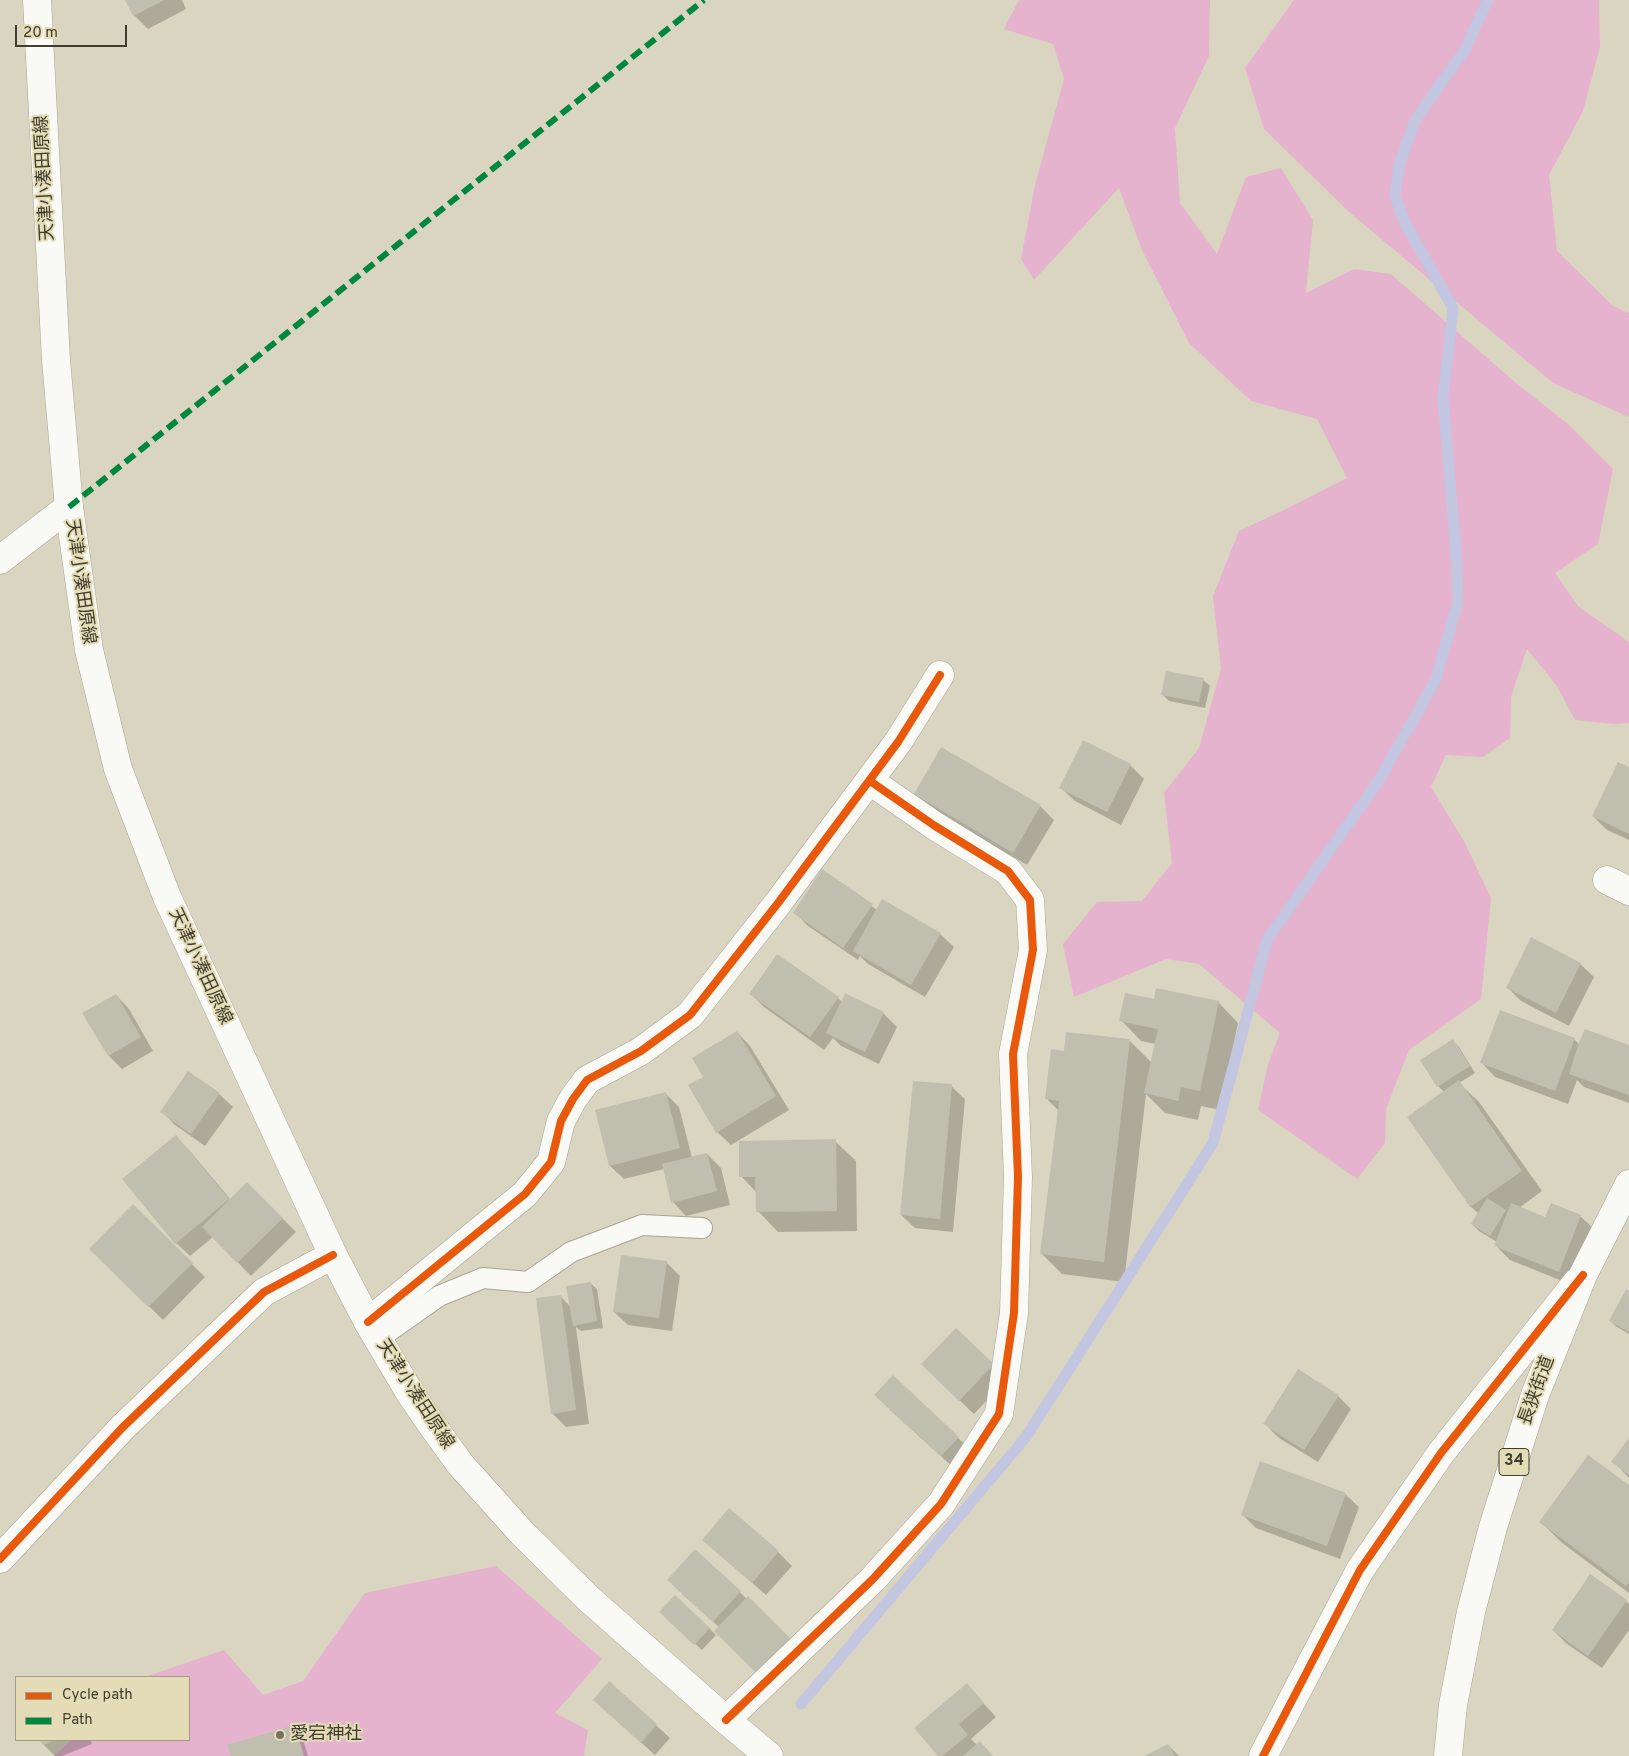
<!DOCTYPE html>
<html>
<head>
<meta charset="utf-8">
<style>
  body { margin:0 }
  #map { position:relative; width:1629px; height:1756px; overflow:hidden; background:#dad5c0; font-family:Overpass,sans-serif }
  canvas { display:block }
  .legend { position:absolute; left:15px; top:1676px; width:175px; height:65px; box-sizing:border-box; background:#e4dcb6; border:1px solid #a29c80; margin:0; padding:6px 9px; list-style:none; font-size:15px; color:#403d2e }
  .legend li { display:flex; align-items:center; gap:10px; height:25px }
  .legend b { width:25px; border:1px solid #a29c80 }
  .scale { position:absolute; left:15px; top:25px; width:112px; height:22px; box-sizing:border-box; border:2px solid #403d2e; border-top:0; padding-left:6px; font-size:15px; line-height:18px; white-space:nowrap; color:#403d2e; -webkit-text-stroke:4px #e4dcb6; paint-order:stroke }
</style>
</head>
<body>
<div id="map">
<canvas width="1629" height="1756"></canvas>
<ul class="legend">
<li><b style="height:6px;background:#e8590c"></b>Cycle path</li>
<li><b style="height:6px;background:#00873e"></b>Path</li>
</ul>
<div class="scale">20 m</div>
</div>
<script>
const g = document.querySelector('canvas').getContext('2d');
g.lineJoin = 'round';
function fill(path, color) { g.fillStyle = color; g.fill(path, 'evenodd'); }
const toPath = rows => new Path2D(rows.map(r => 'M' + r).join(''));
function strokePath(path, color, width, dash) { g.strokeStyle = color; g.lineWidth = width; g.lineCap = dash ? 'butt' : 'round'; g.setLineDash(dash || []); g.stroke(path); }
function drawText(font, color, halo, rows, align = 'center') {
  g.font = font + ' Overpass,"Noto Sans JP",sans-serif'; g.lineWidth = 4; g.setLineDash([]); g.textBaseline = 'middle'; g.strokeStyle = halo; g.fillStyle = color; for (const [text, x, y, turn = 0] of rows) {
    g.save(); g.translate(x, y); g.rotate((+turn || 0) * Math.PI / 180); g.textAlign = isNaN(turn) ? turn : align; if (halo) g.strokeText(text, 0, 0); g.fillText(text, 0, 0); g.restore();
  }
}
fill(toPath([
  [1019,0,1210,0,1209,56,1175,128,1180,203,1217,254,1246,177,1281,168,1313,220,1306,293,1354,269,1391,274,1516,383,1568,424,1613,469,1598,544,1555,573,1579,607,1629,642,1629,723,1614,724,1575,720,1557,686,1527,649,1511,697,1510,738,1483,757,1446,755,1431,787,1465,843,1491,898,1481,999,1409,1050,1386,1109,1385,1143,1357,1179,1258,1110,1268,1064,1280,1033,1199,964,1166,959,1074,997,1063,944,1097,902,1142,901,1172,863,1164,793,1199,748,1221,669,1213,596,1239,531,1286,509,1347,478,1317,419,1251,401,1189,343,1142,250,1119,188,1034,280,1021,259,1035,185,1064,79,1053,44,1004,29],
  [1294,0,1599,0,1600,47,1583,111,1549,175,1557,251,1613,306,1629,313,1629,417,1553,383,1349,212,1264,129,1245,68],
  [496,1566,602,1659,555,1713,588,1730,584,1756,54,1756,71,1740,189,1740,189,1677,145,1677,224,1650,263,1695,303,1681,365,1593]
]), '#e5b3cd');
fill(toPath([
  [126,0,182,0,186,9,148,29,134,15],
  [1203,680,1210,686,1205,708,1169,701,1162,694],
  [942,749,1040,806,1054,820,1027,865,929,808,916,794],
  [1130,765,1144,779,1121,825,1075,801,1061,788],
  [1629,769,1629,840,1607,830,1593,816],
  [822,871,877,910,940,934,954,947,925,997,868,964,860,956,858,960,808,926,795,913],
  [1580,964,1594,977,1569,1026,1521,1001,1508,988],
  [751,994,838,998,842,1002,883,1013,897,1027,879,1064,841,1046,833,1038,824,1050,764,1007],
  [116,995,129,1009,153,1051,122,1069,109,1056],
  [1155,1001,1218,1002,1238,1023,1220,1110,1201,1106,1198,1120,1165,1113,1146,1094,1124,1282,1062,1274,1042,1254,1059,1111,1046,1098,1065,1052,1130,1041,1152,1063,1156,1044,1141,1041,1121,1020],
  [737,1032,750,1046,789,1110,731,1145,717,1132,705,1077],
  [1574,1039,1580,1045,1629,1046,1629,1103,1584,1087,1577,1080,1568,1104,1495,1077,1482,1063],
  [1453,1041,1459,1047,1475,1073,1459,1083,1479,1102,1542,1191,1519,1208,1546,1219,1580,1216,1594,1229,1572,1285,1510,1260,1496,1246,1497,1242,1479,1231,1472,1224,1479,1214,1471,1207,1409,1118,1444,1092,1438,1086],
  [951,1086,965,1099,953,1232,915,1228,901,1215],
  [665,1093,679,1107,692,1158,707,1154,721,1168,730,1205,686,1216,673,1202,664,1169,624,1179,610,1166],
  [219,1094,233,1107,205,1146,175,1125,162,1112],
  [176,1137,189,1150,231,1200,248,1184,296,1232,251,1276,213,1237,190,1256,176,1243],
  [835,1141,856,1161,857,1231,778,1232,758,1211,757,1193,741,1176],
  [133,1206,205,1277,163,1320,91,1249],
  [666,1262,680,1276,672,1331,628,1325,614,1312],
  [590,1283,597,1289,603,1328,581,1331,576,1327,589,1424,566,1427,552,1413,561,1297,571,1307],
  [1629,1292,1629,1334,1617,1327,1610,1321],
  [956,1329,1007,1379,974,1414,936,1378],
  [893,1377,972,1451,955,1469,889,1409],
  [1338,1396,1351,1409,1318,1462,1279,1438,1265,1424],
  [1629,1440,1629,1478,1613,1461],
  [1629,1487,1629,1593,1561,1542,1541,1522],
  [1345,1494,1359,1507,1340,1559,1256,1528,1242,1514],
  [703,1540,778,1552,792,1566,766,1595],
  [695,1551,747,1599,719,1627,682,1594],
  [1626,1601,1629,1604,1629,1630,1602,1668,1567,1644,1553,1630],
  [667,1619,709,1628,716,1635,702,1650],
  [610,1683,670,1738,655,1755,608,1713],
  [967,1685,996,1717,971,1739,977,1745,992,1756,939,1756],
  [295,1726,301,1733,308,1756,232,1756],
  [42,1740,91,1740,92,1744,62,1756,55,1756,44,1745],
  [1168,1745,1179,1756,1147,1756]
]), '#0003');
strokePath(toPath([
  [801,1704,1026,1437,1213,1143,1267,940,1379,780,1435,681,1458,602,1456,552,1443,398,1453,308,1404,221,1395,196,1399,165,1415,120,1464,51,1488,0]
]), '#c2c6e1', 11);
fill(toPath([
  [125,0,164,0,133,16],
  [1166,671,1204,678,1199,702,1161,695],
  [1083,740,1131,764,1107,812,1059,788],
  [941,747,1041,805,1013,853,914,794],
  [1618,762,1629,767,1629,834,1592,816],
  [822,869,873,904,843,948,793,913],
  [882,899,941,933,911,985,853,951],
  [1531,937,1581,963,1556,1013,1506,988],
  [777,954,839,997,810,1037,749,994],
  [1156,988,1219,1001,1200,1091,1181,1087,1178,1101,1144,1093,1158,1029,1119,1021,1125,993,1154,999],
  [845,993,884,1012,865,1052,826,1033],
  [116,994,141,1037,108,1056,82,1013],
  [1500,1010,1575,1038,1555,1091,1480,1063],
  [1585,1029,1629,1045,1629,1095,1569,1074,1579,1042],
  [737,1031,776,1096,716,1133,688,1085,703,1077,692,1058],
  [1066,1032,1130,1039,1104,1262,1040,1254,1059,1101,1045,1099,1051,1049,1064,1051],
  [1453,1039,1470,1066,1437,1087,1420,1060],
  [188,1071,220,1093,191,1134,160,1112],
  [1459,1080,1522,1171,1470,1207,1407,1117],
  [913,1081,952,1084,940,1219,900,1215],
  [666,1092,680,1148,609,1166,595,1110],
  [176,1135,229,1199,175,1244,122,1179],
  [836,1139,837,1211,756,1212,755,1177,739,1177,739,1141],
  [707,1153,717,1191,671,1203,662,1164],
  [247,1182,283,1218,237,1263,202,1227],
  [1487,1198,1506,1210,1490,1236,1471,1224],
  [1511,1203,1545,1217,1551,1203,1581,1215,1559,1272,1494,1246],
  [133,1204,193,1263,148,1307,89,1249],
  [621,1255,667,1261,659,1318,613,1312],
  [591,1282,597,1321,573,1326,566,1286],
  [1626,1289,1629,1291,1629,1332,1609,1321],
  [561,1295,576,1410,551,1414,536,1298],
  [956,1328,994,1364,959,1401,921,1364],
  [1298,1369,1339,1395,1304,1450,1263,1424],
  [893,1375,959,1437,941,1456,874,1395],
  [1629,1438,1629,1475,1611,1462],
  [1588,1455,1629,1485,1629,1582,1626,1586,1539,1522],
  [1260,1461,1346,1493,1327,1546,1241,1515],
  [729,1508,779,1551,752,1583,702,1540],
  [695,1549,741,1591,713,1622,667,1580],
  [1590,1574,1627,1600,1588,1656,1552,1630],
  [675,1595,710,1628,694,1645,659,1612],
  [748,1596,792,1640,757,1674,714,1631],
  [609,1681,657,1724,641,1743,593,1700],
  [967,1683,984,1703,959,1724,968,1735,942,1756,938,1756,914,1728],
  [295,1725,304,1756,231,1756,227,1745],
  [40,1740,56,1740,43,1745],
  [980,1741,993,1756,963,1756],
  [1168,1744,1175,1756,1144,1756]
]), '#c0bfaf');
const lane = toPath([
  [378,1339,439,1296,483,1278,528,1282,571,1252,642,1225,702,1228]
]);
const street = toPath([
  [0,560,69,507],
  [1607,880,1629,891],
  [368,1322,525,1194,551,1162,561,1121,573,1099,587,1080,641,1051,690,1015,778,903,898,742,940,675],
  [0,1559,123,1427,264,1292,333,1255],
  [726,1720,873,1579,941,1504,999,1414,1014,1313,1018,1177,1013,1054,1033,950,1030,900,1008,871,935,826,870,781],
  [1263,1756,1360,1570,1441,1453,1577,1282]
]);
const secondary = toPath([
  [37,0,56,360,69,507,89,650,118,769,167,897,333,1255,368,1322,410,1393,434,1428,460,1464,522,1533,589,1599,726,1720,769,1756]
]);
const primary = toPath([
  [1448,1756,1453,1705,1471,1612,1493,1527,1535,1395,1583,1275,1629,1184]
]);
strokePath(lane, '#a9a595', 22);
strokePath(street, '#a9a595', 29);
strokePath(secondary, '#a9a595', 29);
strokePath(primary, '#a9a595', 29);
strokePath(lane, '#f9f9f6', 20);
strokePath(street, '#f9f9f6', 28);
strokePath(secondary, '#f9f9f6', 28);
strokePath(primary, '#f9f9f6', 28);
strokePath(toPath([
  [69,507,704,0]
]), '#00873e', 6, [12, 6]);
strokePath(toPath([
  [368,1322,525,1194,551,1162,561,1121,573,1099,587,1080,641,1051,690,1015,778,903,898,742,940,675],
  [0,1559,123,1427,264,1292,333,1255],
  [726,1720,873,1579,941,1504,999,1414,1014,1313,1018,1177,1013,1054,1033,950,1030,900,1008,871,935,826,870,781],
  [1263,1756,1360,1570,1441,1453,1583,1275]
]), '#e8590c', 8);
for (const [x, y, r, color] of [
  [280,1735,5,"#767261"]
]) { const dot = new Path2D(); dot.arc(x, y, r, 0, 2 * Math.PI); g.fillStyle = color; g.fill(dot); strokePath(dot, '#e4dcb6', 2); }
for (const [x, y, w] of [
  [1514,1462,30]
]) { const box = new Path2D(); box.roundRect(x - w / 2, y - 13.5, w, 27, 4); g.fillStyle = '#e4dcb6'; g.fill(box); strokePath(box, '#403d2e', 1); }
drawText('bold 16px', '#403d2e', null, [
  ["34",1514,1462]
]);
drawText('18px', '#403d2e', '#e4dcb6', [
  ["天津小湊田原線",46,178,-93],
  ["天津小湊田原線",79,582,82],
  ["天津小湊田原線",199,967,65],
  ["長狭街道",1538,1391,-70],
  ["天津小湊田原線",414,1395,57]
]);
drawText('18px', '#403d2e', '#e4dcb6', [
  ["愛宕神社",290,1735]
], 'left');
</script>
</body>
</html>
